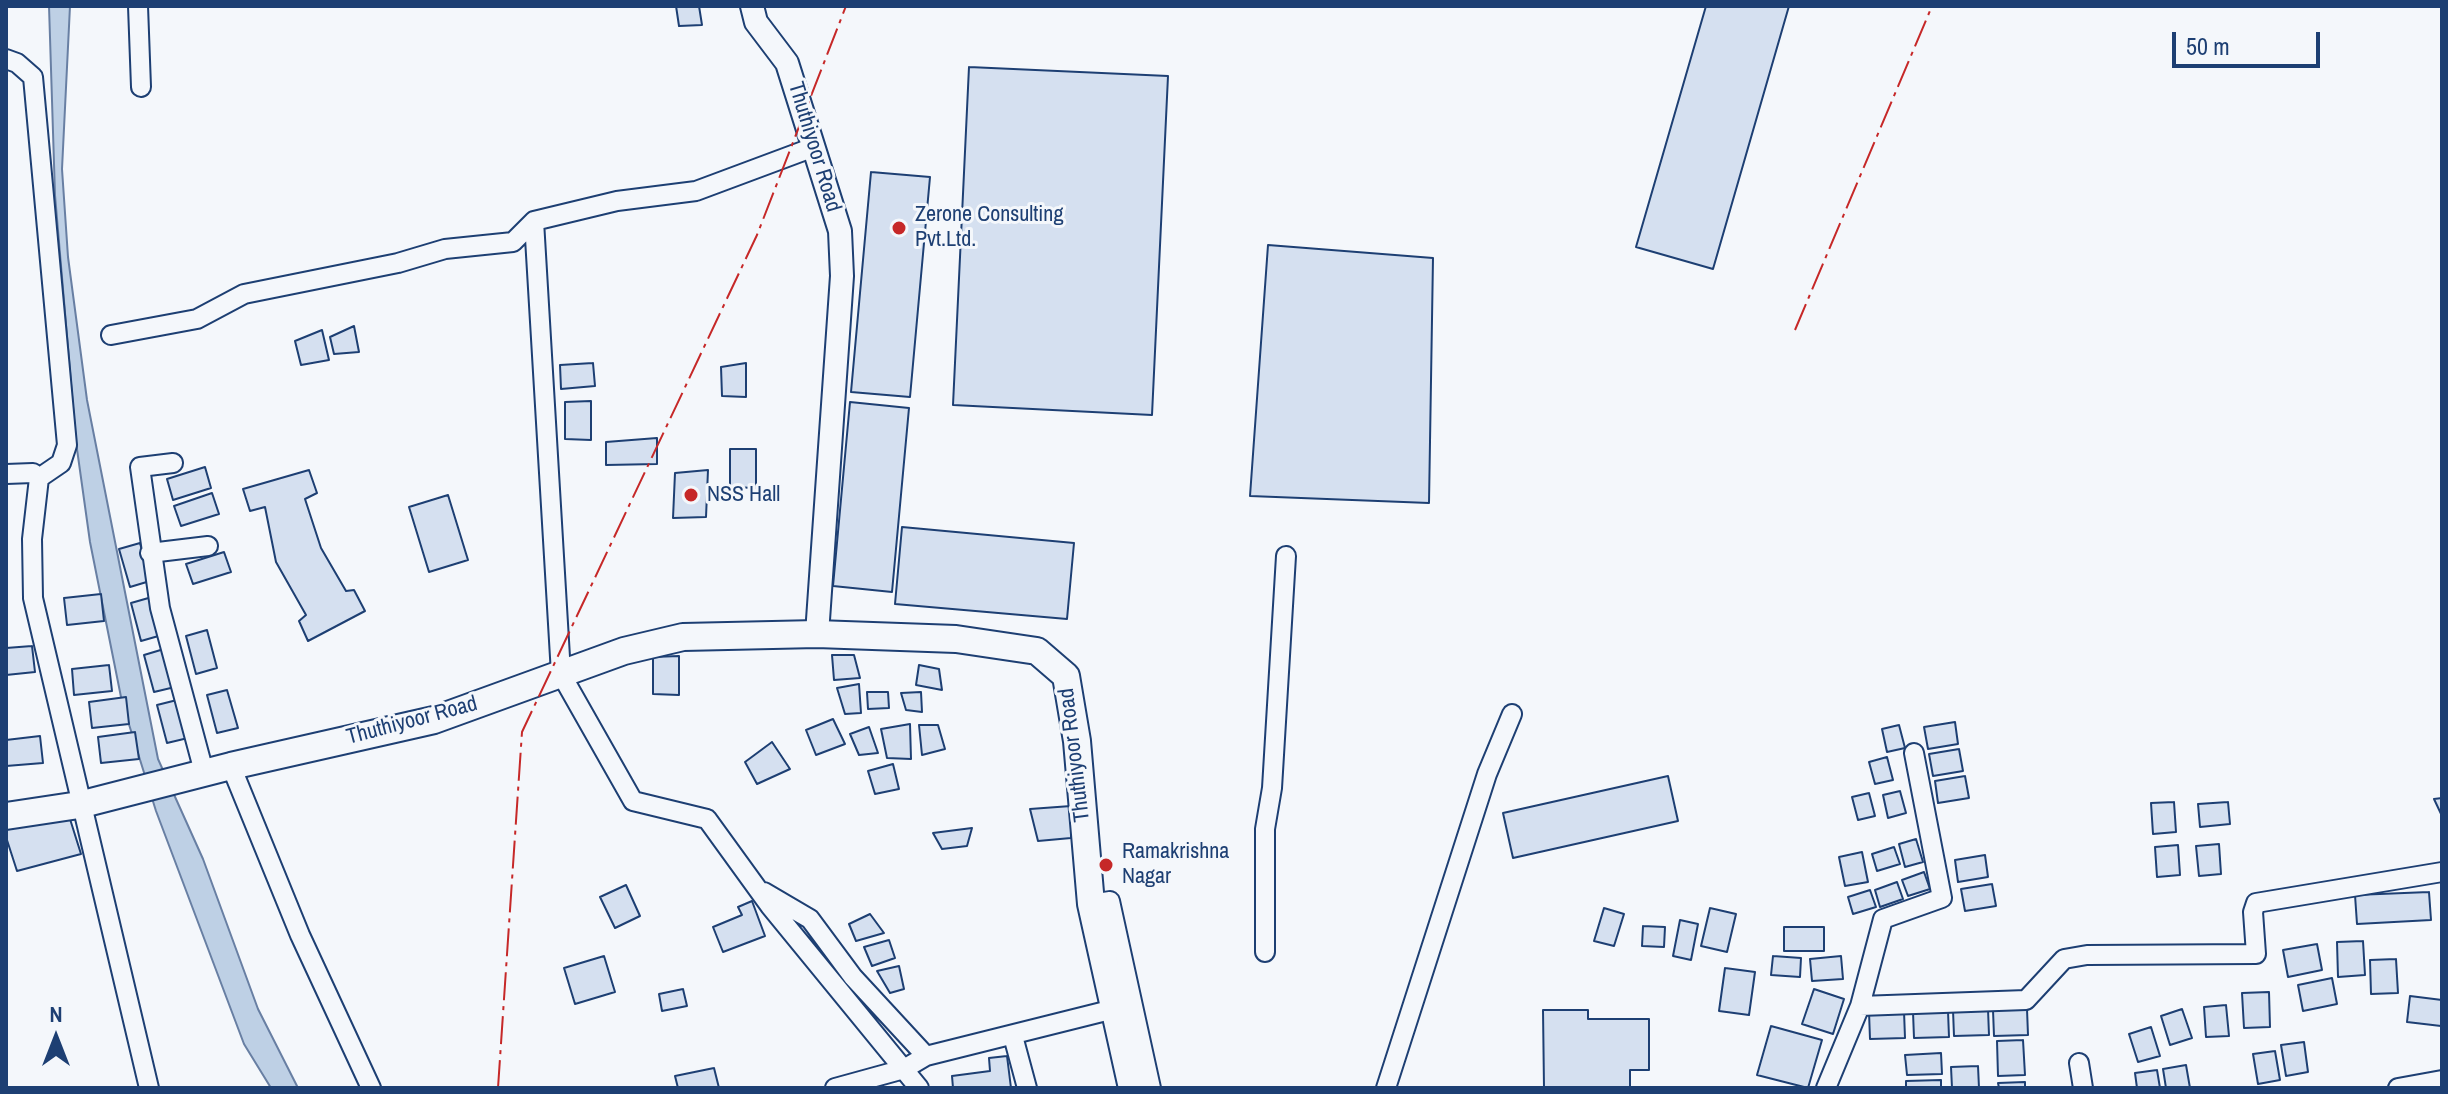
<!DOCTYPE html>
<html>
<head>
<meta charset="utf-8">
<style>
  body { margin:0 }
  #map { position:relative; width:2448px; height:1094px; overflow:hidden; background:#f4f7fb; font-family:"Archivo Narrow",sans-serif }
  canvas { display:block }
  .frame { position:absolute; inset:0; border:8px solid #1d3f73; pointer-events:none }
  .north { position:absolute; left:16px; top:998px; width:80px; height:80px; -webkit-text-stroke:6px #f4f7fb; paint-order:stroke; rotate:0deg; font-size:22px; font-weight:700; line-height:32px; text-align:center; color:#1d3f73 }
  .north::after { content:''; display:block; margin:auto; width:28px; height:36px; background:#1d3f73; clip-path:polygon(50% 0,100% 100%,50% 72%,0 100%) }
  .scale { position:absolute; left:2172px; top:32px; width:148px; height:36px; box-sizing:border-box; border:4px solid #1d3f73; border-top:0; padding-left:10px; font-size:24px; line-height:28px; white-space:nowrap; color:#1d3f73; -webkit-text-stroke:6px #f4f7fb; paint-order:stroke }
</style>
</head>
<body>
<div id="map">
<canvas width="2448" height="1094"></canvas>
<div class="frame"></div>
<div class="north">N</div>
<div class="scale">50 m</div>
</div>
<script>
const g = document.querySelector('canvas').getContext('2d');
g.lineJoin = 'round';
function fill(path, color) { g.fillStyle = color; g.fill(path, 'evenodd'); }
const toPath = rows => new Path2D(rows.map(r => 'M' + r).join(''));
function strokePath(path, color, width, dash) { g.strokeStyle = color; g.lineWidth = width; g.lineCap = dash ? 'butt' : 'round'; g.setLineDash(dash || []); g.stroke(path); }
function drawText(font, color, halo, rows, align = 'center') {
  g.font = font + ' "Archivo Narrow",sans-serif'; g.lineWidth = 6; g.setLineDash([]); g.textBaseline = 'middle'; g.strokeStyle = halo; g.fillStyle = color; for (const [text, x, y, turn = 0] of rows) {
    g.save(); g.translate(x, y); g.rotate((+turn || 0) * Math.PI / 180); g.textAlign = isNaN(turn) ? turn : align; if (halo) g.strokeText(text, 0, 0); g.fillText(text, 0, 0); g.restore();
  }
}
const water = toPath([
  [49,6,70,6,62,169,68,257,87,400,158,759,203,859,258,1009,298,1088,271,1088,244,1044,156,811,122,702,90,542,76,442,55,195,49,6]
]);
fill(water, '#bed0e5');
strokePath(water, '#687fa3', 2);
const building = toPath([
  [676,6,699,6,702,25,679,26,676,6],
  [1706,6,1789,6,1713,269,1636,247,1706,6],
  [969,67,1168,76,1152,415,953,405,969,67],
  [871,172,930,177,910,397,851,392,871,172],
  [1268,245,1433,258,1429,503,1250,496,1268,245],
  [354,326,359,352,334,354,330,337,354,326],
  [322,330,329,360,301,365,295,341,322,330],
  [593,363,595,386,561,389,560,365,593,363],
  [746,363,746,397,722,396,721,367,746,363],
  [591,401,591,440,565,439,565,402,591,401],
  [850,402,909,408,892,592,833,586,850,402],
  [657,438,657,464,606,465,606,442,657,438],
  [730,449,756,449,756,488,730,487,730,449],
  [205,467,211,488,173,500,167,479,205,467],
  [309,470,317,493,305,499,321,548,346,591,354,590,365,611,308,641,299,621,306,615,276,562,265,507,250,511,243,489,309,470],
  [708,470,706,517,673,518,675,473,708,470],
  [212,493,219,514,181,526,174,506,212,493],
  [448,495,468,560,429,572,409,507,448,495],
  [902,527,1074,543,1067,619,895,604,902,527],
  [140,543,150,581,130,587,119,549,140,543],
  [224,552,231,572,193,584,186,564,224,552],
  [101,594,104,621,67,625,64,598,101,594],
  [152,597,162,635,141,641,131,603,152,597],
  [207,630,217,668,196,674,186,636,207,630],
  [32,646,35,672,6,675,6,648,32,646],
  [164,649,175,687,154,692,144,655,164,649],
  [832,655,854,655,860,678,834,680,832,655],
  [679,656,679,695,653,694,653,657,679,656],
  [109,665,112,691,74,695,72,669,109,665],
  [919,665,939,669,942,690,916,685,919,665],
  [859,684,861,713,845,714,837,688,859,684],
  [227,690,238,728,217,733,207,695,227,690],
  [867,692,888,692,889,708,868,709,867,692],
  [921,692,922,712,906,710,901,693,921,692],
  [126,697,129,724,92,728,89,702,126,697],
  [177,700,188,738,167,743,157,705,177,700],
  [833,719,845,744,816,755,806,730,833,719],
  [1955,722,1958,744,1928,749,1924,727,1955,722],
  [910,724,911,759,887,758,881,729,910,724],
  [919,725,938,725,945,749,922,755,919,725],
  [1899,725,1905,748,1887,752,1882,729,1899,725],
  [869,727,878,753,859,755,850,734,869,727],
  [135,732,139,759,101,763,98,737,135,732],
  [40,736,43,763,6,766,6,740,40,736],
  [772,742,790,769,757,784,745,762,772,742],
  [1959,749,1963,771,1933,776,1929,754,1959,749],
  [1887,757,1893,780,1875,784,1869,762,1887,757],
  [893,764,899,789,875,794,868,771,893,764],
  [1668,776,1678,821,1513,858,1503,813,1668,776],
  [1965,776,1969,798,1938,803,1935,781,1965,776],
  [1900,791,1906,813,1888,818,1883,795,1900,791],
  [1869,793,1875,816,1858,820,1852,797,1869,793],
  [2442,798,2442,816,2434,799,2442,798],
  [2174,802,2176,832,2153,834,2151,803,2174,802],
  [2228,802,2230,824,2200,827,2198,804,2228,802],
  [1071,806,1071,838,1038,841,1030,809,1071,806],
  [70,819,81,854,17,871,6,837,6,824,70,819],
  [972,828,967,846,942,849,933,833,972,828],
  [1916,839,1923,862,1905,867,1899,844,1916,839],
  [2219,844,2221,874,2199,876,2196,846,2219,844],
  [2178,845,2180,875,2157,877,2155,847,2178,845],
  [1894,847,1900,864,1877,871,1872,854,1894,847],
  [1862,852,1868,882,1845,886,1839,857,1862,852],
  [1985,855,1988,877,1958,882,1955,860,1985,855],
  [1924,872,1930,889,1908,896,1902,880,1924,872],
  [1897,882,1903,899,1880,907,1875,890,1897,882],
  [1992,884,1996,906,1965,911,1961,889,1992,884],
  [626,885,640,916,615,928,600,897,626,885],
  [1870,890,1876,907,1853,914,1848,897,1870,890],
  [2429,892,2431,920,2357,924,2355,895,2429,892],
  [752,901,765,936,723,952,713,927,742,915,738,907,752,901],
  [1604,908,1624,914,1614,946,1594,941,1604,908],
  [1710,908,1736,914,1727,952,1701,946,1710,908],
  [870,914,884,933,856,941,849,924,870,914],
  [1680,920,1698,924,1691,960,1673,956,1680,920],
  [1643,926,1665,927,1664,947,1642,946,1643,926],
  [1784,927,1824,927,1824,951,1784,951,1784,927],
  [889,940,895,958,872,966,864,947,889,940],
  [2363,941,2365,975,2338,977,2337,942,2363,941],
  [2317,944,2322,970,2288,977,2283,950,2317,944],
  [604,956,615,992,575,1004,564,968,604,956],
  [1773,956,1801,958,1800,977,1771,975,1773,956],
  [1841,956,1843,979,1812,981,1810,959,1841,956],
  [2396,959,2398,993,2371,994,2370,960,2396,959],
  [899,966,904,989,890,993,877,971,899,966],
  [1725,968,1755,972,1749,1015,1719,1011,1725,968],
  [2332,978,2337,1004,2303,1011,2298,985,2332,978],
  [683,989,687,1006,662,1011,659,994,683,989],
  [1814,989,1844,999,1833,1034,1802,1024,1814,989],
  [2269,992,2270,1027,2244,1028,2242,993,2269,992],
  [2410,996,2442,1000,2441,1026,2407,1022,2410,996],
  [2226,1005,2229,1036,2206,1037,2204,1007,2226,1005],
  [1988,1009,1989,1035,1954,1036,1953,1010,1988,1009],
  [2027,1009,2028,1035,1994,1036,1993,1010,2027,1009],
  [2182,1009,2192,1038,2170,1045,2161,1016,2182,1009],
  [1543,1010,1588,1010,1588,1019,1649,1019,1649,1070,1630,1070,1630,1088,1544,1088,1543,1010],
  [1904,1011,1905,1038,1870,1039,1869,1012,1904,1011],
  [1948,1011,1949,1037,1914,1038,1913,1012,1948,1011],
  [1771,1026,1822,1040,1808,1088,1757,1075,1771,1026],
  [2151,1027,2160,1056,2138,1062,2129,1034,2151,1027],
  [2023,1040,2025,1075,1998,1076,1997,1041,2023,1040],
  [2304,1042,2308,1072,2286,1076,2281,1045,2304,1042],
  [2275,1051,2280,1080,2258,1084,2253,1054,2275,1051],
  [1941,1053,1942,1074,1907,1075,1905,1055,1941,1053],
  [1007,1056,1011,1088,953,1088,952,1076,990,1071,989,1058,1007,1056],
  [2186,1065,2190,1088,2166,1088,2163,1069,2186,1065],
  [1978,1066,1979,1088,1952,1088,1951,1067,1978,1066],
  [714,1068,719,1088,678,1088,675,1076,714,1068],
  [2157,1070,2160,1088,2137,1088,2135,1073,2157,1070],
  [1941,1080,1941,1088,1906,1088,1906,1081,1941,1080],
  [2025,1082,2025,1088,1999,1088,1998,1083,2025,1082]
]);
fill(building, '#d5e0f0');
strokePath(building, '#1d3f73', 2);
const minor = toPath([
  [138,6,141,87],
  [6,59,17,63,33,77,67,445,61,463,39,478],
  [534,221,561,674,633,801,707,819,770,906,919,1088],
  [111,335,197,319,244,294,398,263,445,249,513,242,534,221,617,201,696,191,814,147],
  [173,463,140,467,160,608,204,772],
  [6,474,33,473,39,478],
  [39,478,32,539,33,598,149,1088],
  [150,553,208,546],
  [231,766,300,935,371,1088],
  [764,892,810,919,853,977,926,1056],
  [1091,904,1110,901,1151,1088],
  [1265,952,1265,829,1272,788,1286,556],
  [1860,1006,1883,919,1942,898,1914,753],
  [1013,1036,1027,1088],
  [2079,1063,2083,1088],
  [835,1088,904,1069,926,1056,1114,1009],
  [1386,1088,1487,774,1512,714],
  [1826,1088,1860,1006,2026,1000,2064,959,2087,955,2256,954,2253,912,2256,903,2442,872],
  [2398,1088,2442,1080]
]);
const tertiary = toPath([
  [752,6,756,22,787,63,840,231,842,276,817,634]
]);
const secondary = toPath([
  [6,816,79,805,231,766,434,720,624,651,683,637,817,634,956,639,1037,651,1066,676,1077,741,1091,904,1132,1088]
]);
strokePath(minor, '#1d3f73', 22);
strokePath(tertiary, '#1d3f73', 26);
strokePath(secondary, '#1d3f73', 30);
strokePath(minor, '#f4f7fb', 18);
strokePath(tertiary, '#f4f7fb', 22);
strokePath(secondary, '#f4f7fb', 26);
strokePath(toPath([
  [1795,330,1932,6],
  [498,1088,522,732,757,235,846,6]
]), '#c62828', 2, [28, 6, 4, 6]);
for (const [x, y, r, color] of [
  [899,228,8,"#c62828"],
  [691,495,8,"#c62828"],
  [1106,865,8,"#c62828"]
]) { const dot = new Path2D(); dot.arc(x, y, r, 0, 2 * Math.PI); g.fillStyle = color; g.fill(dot); strokePath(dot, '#f4f7fb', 3); }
drawText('22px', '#1d3f73', '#f4f7fb', [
  ["Thuthiyoor Road",814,147,73],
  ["Thuthiyoor Road",412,721,-15],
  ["Thuthiyoor Road",1075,755,-97]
]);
drawText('22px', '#1d3f73', '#f4f7fb', [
  ["Zerone Consulting",915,215],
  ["Pvt.Ltd.",915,240],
  ["NSS Hall",707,495],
  ["Ramakrishna",1122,852],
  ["Nagar",1122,877]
], 'left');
</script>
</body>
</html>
